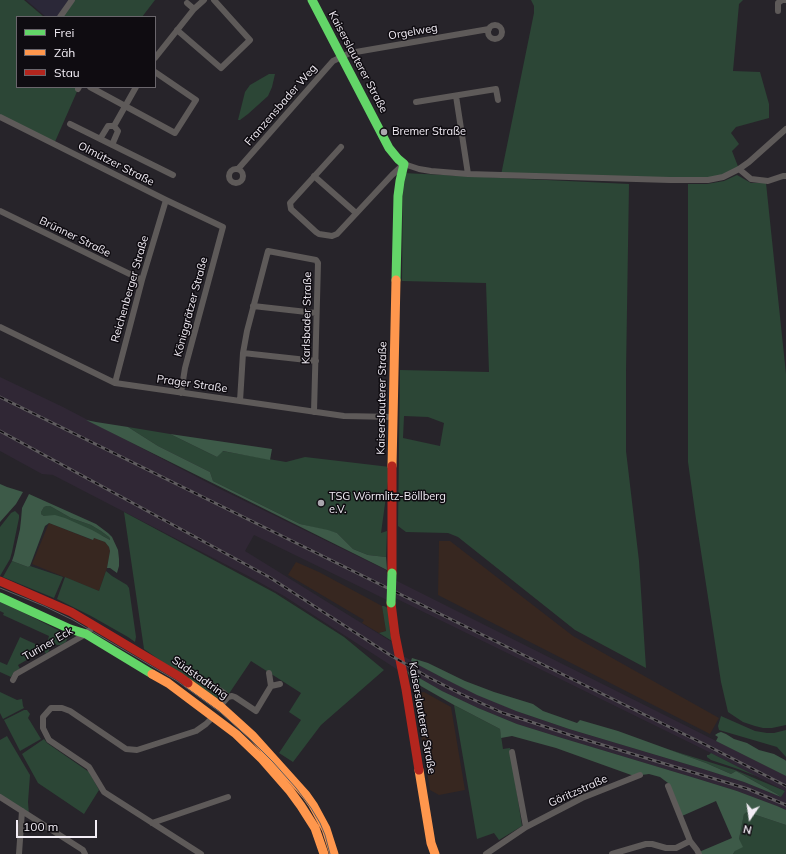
<!DOCTYPE html>
<html>
<head>
<meta charset="utf-8">
<style>
  body { margin:0 }
  #map { position:relative; width:786px; height:854px; overflow:hidden; background:#27242a; font-family:Mulish,sans-serif }
  canvas { display:block }
  .legend { position:absolute; left:16px; top:16px; width:140px; height:72px; box-sizing:border-box; background:#0f0c11; border:1px solid #6a666c; margin:0; padding:5px 7px; list-style:none; font-size:12px; color:#f2edf5 }
  .legend li { display:flex; align-items:center; gap:8px; height:20px }
  .legend b { width:20px; border:1px solid #6a666c }
  .north { position:absolute; left:730px; top:798px; width:40px; height:40px; -webkit-text-stroke:3px #0f0c11; paint-order:stroke; rotate:193deg; font-size:11px; font-weight:700; line-height:16px; text-align:center; color:#f2edf5 }
  .north::after { content:''; display:block; margin:auto; width:14px; height:18px; background:#f2edf5; clip-path:polygon(50% 0,100% 100%,50% 72%,0 100%) }
  .scale { position:absolute; left:16px; top:820px; width:81px; height:18px; box-sizing:border-box; border:2px solid #f2edf5; border-top:0; padding-left:5px; font-size:12px; line-height:14px; white-space:nowrap; color:#f2edf5; -webkit-text-stroke:3px #0f0c11; paint-order:stroke }
</style>
</head>
<body>
<div id="map">
<canvas width="786" height="854"></canvas>
<ul class="legend">
<li><b style="height:5px;background:#63d668"></b>Frei</li>
<li><b style="height:5px;background:#ff974d"></b>Zäh</li>
<li><b style="height:5px;background:#b3261e"></b>Stau</li>
</ul>
<div class="north">N</div>
<div class="scale">100 m</div>
</div>
<script>
const g = document.querySelector('canvas').getContext('2d');
g.lineJoin = 'round';
function fill(path, color) { g.fillStyle = color; g.fill(path, 'evenodd'); }
const toPath = rows => new Path2D(rows.map(r => 'M' + r).join(''));
function strokePath(path, color, width, dash) { g.strokeStyle = color; g.lineWidth = width; g.lineCap = dash ? 'butt' : 'round'; g.setLineDash(dash || []); g.stroke(path); }
function drawText(font, color, halo, rows, align = 'center') {
  g.font = font + ' Mulish,sans-serif'; g.lineWidth = 3; g.setLineDash([]); g.textBaseline = 'middle'; g.strokeStyle = halo; g.fillStyle = color; for (const [text, x, y, turn = 0] of rows) {
    g.save(); g.translate(x, y); g.rotate((+turn || 0) * Math.PI / 180); g.textAlign = isNaN(turn) ? turn : align; if (halo) g.strokeText(text, 0, 0); g.fillText(text, 0, 0); g.restore();
  }
}
fill(toPath([
  [26,0,71,0,57,17,46,17]
]), '#2b2838');
fill(toPath([
  [49,523,92,540,94,538,105,542,109,547,110,551,107,568,99,591,32,564],
  [439,541,450,541,573,636,719,718,710,734,438,595],
  [296,562,319,572,382,606,386,631,379,633,362,623,364,620,288,575],
  [424,692,451,707,465,790,439,795,430,790,414,694]
]), '#372720');
fill(toPath([
  [0,377,63,407,216,487,386,570,387,575,397,581,786,776,786,810,777,806,737,791,695,778,562,738,517,724,478,708,442,691,398,666,398,670,284,596,250,577,53,475,42,474,0,451],
  [254,535,387,600,387,594,711,753,785,791,781,797,744,782,703,769,569,729,516,711,443,678,394,651,392,642,245,551]
]), '#302735');
fill(toPath([
  [0,0,24,0,44,17,17,17,17,87,79,87,54,144,0,116],
  [74,0,155,0,142,17,63,17],
  [531,0,743,0,739,4,733,71,760,72,769,104,769,118,736,127,731,133,739,144,732,151,739,169,708,180,501,175,534,13,534,6],
  [269,74,275,74,272,87,268,96,248,114,240,120,238,120,245,92,250,85],
  [403,173,629,184,626,371,626,451,639,561,646,668,575,630,458,537,448,533,406,532,398,526,400,370,489,372,486,283,402,281],
  [404,416,428,417,444,423,440,446,403,438],
  [737,175,751,183,766,183,786,374,786,725,772,728,763,728,755,726,743,722,728,712,721,682,696,519,688,462,688,184,707,184,724,181],
  [128,427,170,434,217,457,222,451,286,462,305,457,390,467,381,533,387,531,386,557,368,555,353,549,337,533,300,524,213,481,210,472,158,446],
  [47,506,50,506,71,518,91,525,101,531,109,537,110,539,110,540,103,536,47,516,44,516,41,514,41,512,44,507],
  [15,511,19,515,19,518,12,552,10,559,0,576,0,527,11,513],
  [124,512,275,593,344,637,384,670,321,725,293,762,279,753,301,720,289,712,301,693,251,661,222,704,144,649],
  [12,561,28,567,30,566,63,577,54,598,3,577],
  [106,571,112,576,127,585,129,588,136,637,135,642,128,637,91,616,57,599,65,577,99,591],
  [0,602,24,613,64,633,68,637,66,642,61,645,57,645,48,640,49,636,3,615,4,613,0,611],
  [382,606,384,606,388,608,390,631,392,641,379,633,386,631],
  [20,637,44,648,46,645,48,646,49,651,46,654,44,650,18,665,20,669,14,672,11,677,0,672,0,662,7,665],
  [0,692,17,700,22,699,23,706,24,708,3,719,0,713],
  [454,705,500,729,503,749,510,748,522,826,499,840,494,833,477,839],
  [24,710,27,710,30,714,28,718,30,721,41,739,20,751,4,720],
  [721,716,755,731,767,733,774,733,786,730,786,757,777,747,719,730,718,726],
  [7,736,30,775,28,802,29,815,0,797,0,740],
  [44,739,47,743,89,772,99,790,84,814,38,783,22,754],
  [667,749,735,770,785,791,781,797,777,794,736,771,731,774,706,763],
  [711,753,756,776,738,769,711,760,707,757,707,755,709,755],
  [747,812,786,825,786,854,733,854,735,851,739,839,744,813]
]), '#2c4636');
fill(toPath([
  [86,420,96,422,128,427,158,446,210,472,213,481,300,524,328,530,337,533,353,549,368,555,386,557,387,570],
  [170,434,272,449,270,460,223,451,217,457],
  [0,484,7,487,23,492,16,504,0,522],
  [29,494,96,524,108,533,112,537,118,550,119,559,119,566,117,573,110,568,107,568,110,551,109,547,105,542,94,538,93,540,49,523,45,526,30,566,28,567,12,561,14,555,20,529,21,520,22,508],
  [47,506,50,506,71,518,91,525,101,531,109,537,110,539,110,540,92,530,65,518,55,515,44,516,41,514,41,512,44,507],
  [412,658,428,663,465,681,494,692,533,704,543,711,577,723,580,720,618,731,706,763,731,774,736,771,777,794,781,797,744,782,703,769,569,729,516,711,477,695,443,678,411,661],
  [407,671,442,691,478,708,517,724,562,738,695,778,737,791,777,806,786,810,786,825,747,812,744,814,739,839,743,847,735,851,733,854,700,854,699,852,732,838,716,801,682,816,668,783,660,777,649,774,634,776,556,748,512,736,501,738,500,729,454,705,412,681],
  [721,732,726,734,734,739,747,743,759,750,774,754,785,760,786,761,786,776,716,741,718,737,715,735,718,733]
]), '#3d5a48');
strokePath(toPath([
  [187,3,194,9],
  [778,11,778,3,782,0,786,0],
  [60,17,72,0],
  '488 32a7 7 0 1 1 14 0a7 7 0 1 1-14 0Z',
  [177,30,221,68,250,40,214,0],
  [155,58,194,9,204,0],
  [90,87,175,133,196,100,155,72],
  [78,89,79,87],
  [456,96,468,174],
  [416,102,496,89,498,100],
  [0,117,166,200,223,227,185,368,181,393],
  [70,124,173,175],
  [100,139,108,126,114,126,136,87],
  [112,145,118,131,114,126],
  [341,147,290,203,291,209,316,232,319,234,332,236,337,234,392,175,404,164,419,169,431,171,468,174,670,180,708,180,723,177,739,169,749,162,786,129],
  '229 176a7 7 0 1 1 14 0a7 7 0 1 1-14 0Z',
  [238,169,333,61,350,53,489,29],
  [739,169,751,179,768,181,783,176,786,176],
  [314,176,356,213],
  [0,211,142,280],
  [253,306,316,313],
  [0,327,115,383,344,416,393,417],
  [243,353,316,361],
  [115,383,142,280,166,200],
  [240,401,243,353,247,331,268,251,316,260,318,263,314,412],
  [269,673,271,686],
  [13,680,16,674,86,634,93,626],
  [210,684,224,693,228,697],
  [220,706,228,697,232,696,235,697,256,711,271,686,280,684],
  [512,752,526,827],
  [668,786,690,841,697,850,699,854],
  [0,797,83,850,85,854],
  [152,823,228,797],
  [19,854,22,811],
  [201,854,104,792,89,767,49,740,43,728,43,717,51,708,62,708,70,711,126,749,137,750,196,731,206,724,213,717],
  [486,854,526,827,582,798,640,775],
  [612,854,646,844,652,844,666,848,676,848,690,841]
]), '#5e5a59', 6);
strokePath(toPath([
  [312,0,389,148,398,159,404,164,400,181,398,196,396,280],
  [0,597,70,629,86,634,152,674]
]), '#63d668', 9);
strokePath(toPath([
  [392,466,396,280],
  [152,674,168,683,236,734,262,759,290,791,301,806,315,828,324,854],
  [188,683,220,706,252,735,306,795,313,805,326,829,334,854],
  [419,770,431,843,435,854]
]), '#ff974d', 9);
strokePath(toPath([
  [392,573,392,466],
  [0,581,71,612,180,677,188,683],
  [391,603,395,635,406,689,419,770]
]), '#b3261e', 9);
strokePath(toPath([
  [0,588,44,606,73,620,90,630,177,681,221,713,251,740,273,762,296,788,311,808,320,823,325,835,330,854]
]), '#5f5c5f', 1);
const rail = toPath([
  [0,397,704,744,786,786],
  [0,431,269,577,390,655,428,677,461,694,503,713,528,721,573,736,725,782,748,789,786,805]
]);
strokePath(rail, '#5f5c5f', 3);
strokePath(rail, '#0f0c11', 1.5, [4.5]);
strokePath(toPath([
  [391,603,392,573]
]), '#63d668', 9);
for (const [x, y, r, color] of [
  [384,132,4,"#aba7ae"],
  [321,503,4,"#aba7ae"]
]) { const dot = new Path2D(); dot.arc(x, y, r, 0, 2 * Math.PI); g.fillStyle = color; g.fill(dot); strokePath(dot, '#0f0c11', 1.5); }
drawText('11px', '#f2edf5', '#0f0c11', [
  ["Orgelweg",413,32,-10],
  ["Kaiserslauterer Straße",358,62,62],
  ["Franzensbader Weg",281,105,-49],
  ["Olmützer Straße",116,164,27],
  ["Brünner Straße",75,237,26],
  ["Reichenberger Straße",130,289,-74],
  ["Königgrätzer Straße",191,307,-75],
  ["Karlsbader Straße",307,318,-89],
  ["Prager Straße",192,384,8],
  ["Kaiserslauterer Straße",382,398,-89],
  ["Turiner Eck",48,644,-30],
  ["Südstadtring",200,678,35],
  ["Kaiserslauterer Straße",422,718,80],
  ["Göritzstraße",578,791,-24]
]);
drawText('11px', '#f2edf5', '#0f0c11', [
  ["Bremer Straße",392,132],
  ["TSG Wörmlitz-Böllberg",329,497],
  ["e.V.",329,510]
], 'left');
</script>
</body>
</html>
